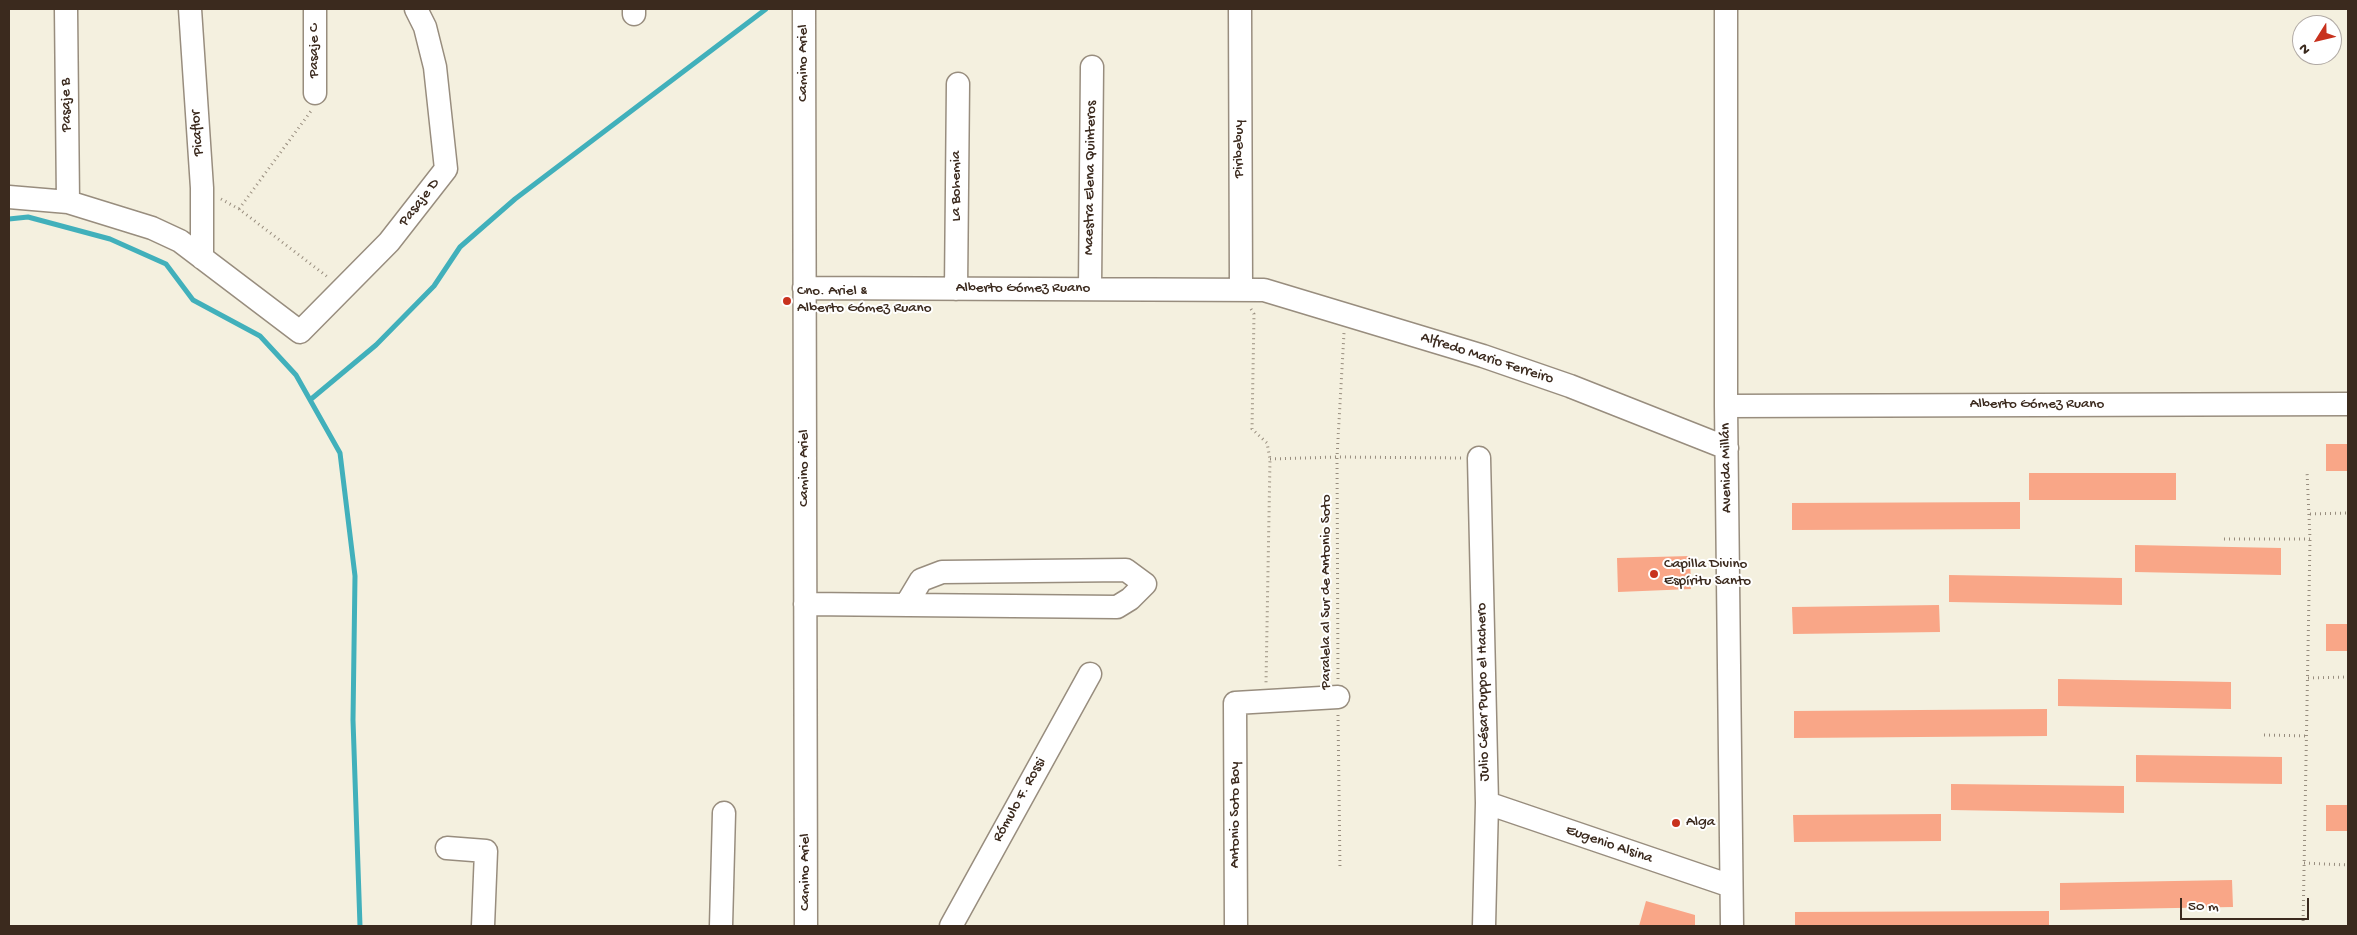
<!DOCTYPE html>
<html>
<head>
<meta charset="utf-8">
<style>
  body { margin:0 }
  #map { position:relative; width:2357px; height:935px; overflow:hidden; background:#f4f0df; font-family:"Gochi Hand",sans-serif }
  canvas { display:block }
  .frame { position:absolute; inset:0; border:10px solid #3b2a1e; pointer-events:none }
  .north { position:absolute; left:2292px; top:15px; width:50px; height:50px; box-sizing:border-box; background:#fff; border:1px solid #b1aaa5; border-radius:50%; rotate:234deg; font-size:14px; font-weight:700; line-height:20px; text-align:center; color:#3b2a1e }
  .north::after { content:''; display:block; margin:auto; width:18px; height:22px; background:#c8321e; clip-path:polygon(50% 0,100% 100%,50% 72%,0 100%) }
  .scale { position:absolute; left:2180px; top:898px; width:129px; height:22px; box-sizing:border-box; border:2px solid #3b2a1e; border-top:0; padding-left:6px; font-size:15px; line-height:18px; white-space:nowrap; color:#3b2a1e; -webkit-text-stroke:4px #fff; paint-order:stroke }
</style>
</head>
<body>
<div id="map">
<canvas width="2357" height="935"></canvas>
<div class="frame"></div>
<div class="north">N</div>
<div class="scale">50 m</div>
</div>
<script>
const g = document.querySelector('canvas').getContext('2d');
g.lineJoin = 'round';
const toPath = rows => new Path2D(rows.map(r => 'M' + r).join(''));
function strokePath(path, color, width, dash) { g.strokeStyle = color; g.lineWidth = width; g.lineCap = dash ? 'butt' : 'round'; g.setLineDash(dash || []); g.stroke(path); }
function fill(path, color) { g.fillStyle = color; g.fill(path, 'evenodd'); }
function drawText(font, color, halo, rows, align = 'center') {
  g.font = font + ' "Gochi Hand",sans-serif'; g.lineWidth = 4; g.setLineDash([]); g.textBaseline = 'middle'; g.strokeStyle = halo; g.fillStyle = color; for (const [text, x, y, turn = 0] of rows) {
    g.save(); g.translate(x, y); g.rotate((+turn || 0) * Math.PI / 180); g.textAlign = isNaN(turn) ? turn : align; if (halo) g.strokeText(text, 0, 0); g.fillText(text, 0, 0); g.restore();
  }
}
strokePath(toPath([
  [9,219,28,217,110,239,166,264,193,300,260,336,296,375,340,453,355,576,353,720,360,926],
  [310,400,376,345,434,286,460,247,515,199,766,9]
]), '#41b0bb', 5);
fill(toPath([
  [2326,444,2348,444,2348,471,2326,471],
  [2029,473,2176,473,2176,500,2029,500],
  [2020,502,2020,529,1792,530,1792,503],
  [2135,545,2281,548,2281,575,2135,572],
  [1690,556,1691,589,1618,592,1617,558],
  [1949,575,2122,578,2122,605,1949,602],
  [1939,605,1940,632,1793,634,1792,607],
  [2326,624,2348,624,2348,651,2326,651],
  [2058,679,2231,682,2231,709,2058,706],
  [2047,709,2047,736,1794,738,1794,711],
  [2136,755,2282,757,2282,784,2136,782],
  [1951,784,2124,786,2124,813,1951,810],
  [2326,805,2348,805,2348,831,2326,831],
  [1941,814,1941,841,1794,842,1793,815],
  [2232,880,2233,907,2060,910,2060,883],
  [1646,901,1695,915,1695,926,1639,926],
  [2049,911,2049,926,1795,926,1795,912]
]), '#f9a687');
const minor = toPath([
  [66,9,68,202],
  [190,9,202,188,202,258],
  [634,9,634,14],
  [804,9,806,926],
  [1240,9,1241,289],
  [1726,9,1726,406,1732,926],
  [315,93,315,9],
  [9,197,68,202,152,228,180,241,300,332,389,242,446,169,435,67,425,27,416,9],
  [804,288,1264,290,1483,356,1570,386,1727,448],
  [1090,288,1092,67],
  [956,289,958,84],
  [1726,406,2348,404],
  [1479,458,1487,803,1484,926],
  [805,604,1117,607,1130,599,1145,584,1126,570,942,572,921,580,906,605],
  [1487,803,1731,886],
  [447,848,486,851,483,926],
  [721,926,724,813],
  [951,926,1090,674],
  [1236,926,1235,703,1338,697]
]);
strokePath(minor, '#988d7e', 25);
strokePath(toPath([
  [221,199,239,209,329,278],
  [239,209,311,111],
  [1251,309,1254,314,1252,429,1267,443,1270,459,1266,683],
  [1270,459,1337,457,1462,458],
  [2310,514,2348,513],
  [2224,539,2310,539,2307,471],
  [2308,678,2348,677],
  [1338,679,1337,457,1344,333],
  [1338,715,1340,870],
  [2264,735,2307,736],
  [2304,863,2348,865],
  [2303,926,2310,539]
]), '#988d7e', 3, [1, 4]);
strokePath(minor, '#fff', 22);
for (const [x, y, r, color] of [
  [787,301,5,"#c8321e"],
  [1654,574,5,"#c8321e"],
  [1676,823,5,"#c8321e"]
]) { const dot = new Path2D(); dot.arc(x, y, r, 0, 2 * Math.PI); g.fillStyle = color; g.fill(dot); strokePath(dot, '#fff', 2); }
drawText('15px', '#3b2a1e', '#fff', [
  ["Pasaje C",315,51,-90],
  ["Camino Ariel",804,63,-90],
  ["Pasaje B",67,105,-91],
  ["Picaflor",198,133,-94],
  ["Piribebuy",1240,149,-90],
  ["Maestra Elena Quinteros",1091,178,-89],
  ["La Bohemia",957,186,-90],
  ["Pasaje D",420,203,-52],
  ["Alberto Gómez Ruano",1023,289],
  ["Alfredo Mario Ferreiro",1487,359,18],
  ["Alberto Gómez Ruano",2037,405],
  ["Camino Ariel",805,468,-90],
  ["Avenida Millán",1727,468,-91],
  ["Paralela al Sur de Antonio Soto",1327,592,-90],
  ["Julio César Puppo el Hachero",1484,692,-91],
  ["Rómulo F. Rossi",1020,800,-61],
  ["Antonio Soto Boy",1236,815,-90],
  ["Eugenio Alsina",1609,845,19],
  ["Camino Ariel",806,872,-90]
]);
drawText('15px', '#3b2a1e', '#fff', [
  ["Cno. Ariel &",797,292],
  ["Alberto Gómez Ruano",797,309],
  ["Capilla Divino",1664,565],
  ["Espíritu Santo",1664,582],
  ["Alga",1686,823]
], 'left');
</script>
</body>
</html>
